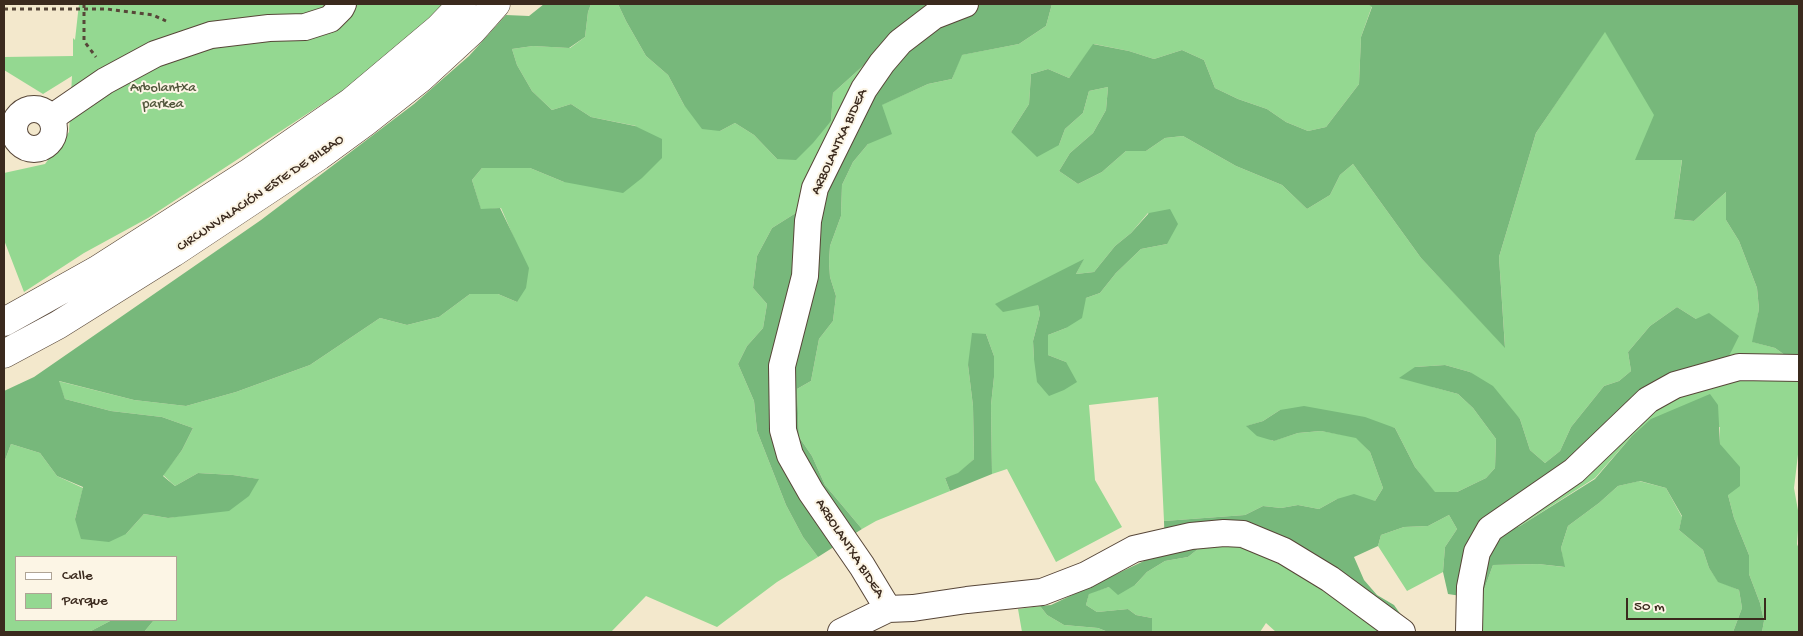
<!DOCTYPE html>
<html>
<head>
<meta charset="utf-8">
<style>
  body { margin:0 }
  #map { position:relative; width:1803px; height:636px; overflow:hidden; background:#f3e8cc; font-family:"Gochi Hand",sans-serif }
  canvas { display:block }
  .frame { position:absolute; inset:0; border:5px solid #3b2a1e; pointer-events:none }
  .legend { position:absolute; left:15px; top:556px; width:162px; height:65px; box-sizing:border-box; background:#fcf5e5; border:1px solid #afa495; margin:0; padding:6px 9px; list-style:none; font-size:15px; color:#3b2a1e }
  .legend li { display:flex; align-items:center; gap:10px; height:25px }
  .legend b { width:25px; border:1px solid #afa495 }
  .scale { position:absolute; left:1626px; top:598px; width:140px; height:22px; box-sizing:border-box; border:2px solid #3b2a1e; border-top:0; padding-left:6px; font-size:15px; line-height:18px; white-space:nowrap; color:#3b2a1e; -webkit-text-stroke:4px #fcf5e5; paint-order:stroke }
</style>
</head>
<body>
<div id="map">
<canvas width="1803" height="636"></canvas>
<div class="frame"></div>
<ul class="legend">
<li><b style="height:6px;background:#fff"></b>Calle</li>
<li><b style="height:14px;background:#94d891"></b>Parque</li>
</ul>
<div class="scale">50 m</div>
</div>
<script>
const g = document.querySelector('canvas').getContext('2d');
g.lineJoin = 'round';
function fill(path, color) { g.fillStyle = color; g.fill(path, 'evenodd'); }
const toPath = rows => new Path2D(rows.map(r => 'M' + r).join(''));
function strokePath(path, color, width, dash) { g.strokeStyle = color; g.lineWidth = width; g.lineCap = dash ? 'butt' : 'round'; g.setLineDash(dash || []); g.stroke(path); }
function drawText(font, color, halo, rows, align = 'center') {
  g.font = font + ' "Gochi Hand",sans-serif'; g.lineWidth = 4; g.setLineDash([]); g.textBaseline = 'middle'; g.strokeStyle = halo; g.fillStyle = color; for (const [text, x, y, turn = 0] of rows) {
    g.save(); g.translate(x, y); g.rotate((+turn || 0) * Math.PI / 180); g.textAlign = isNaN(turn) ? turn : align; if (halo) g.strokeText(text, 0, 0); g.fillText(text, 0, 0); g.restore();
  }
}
fill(toPath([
  [79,4,444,4,371,72,148,218,84,253,24,292,4,240,4,173,45,164,69,132,72,76,43,94,4,70,4,57,73,56,73,38,75,40],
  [591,4,618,4,626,21,646,56,668,75,684,105,720,131,735,123,754,135,777,159,831,121,833,93,875,55,799,211,772,228,757,256,753,288,767,304,763,328,747,346,738,364,754,401,757,431,786,505,803,537,818,557,777,582,717,627,646,596,611,632,144,632,154,620,176,620,176,557,16,557,16,620,112,620,89,632,4,632,4,463,11,444,40,453,57,476,83,488,75,519,126,534,144,514,168,518,194,514,258,479,233,475,198,473,175,486,163,475,182,450,193,428,162,417,111,411,65,399,58,381,134,400,186,406,236,392,310,365,380,318,407,325,439,317,470,294,498,294,517,302,514,238,501,208,481,210,472,180,482,168,530,168,564,182,636,126,591,117,571,104,552,110,532,91,517,65,512,49,533,46,570,48,585,37,588,12],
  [1052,4,1368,4,1372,6,1361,37,1359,84,1326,127,1308,131,1286,122,1267,109,1238,99,1215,88,1204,60,1182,50,1154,59,1129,51,1094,44,1069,78,1048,69,1031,74,1029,104,1011,132,1059,145,1065,129,1083,113,1089,91,1108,87,1106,110,1093,133,1070,153,1059,171,1078,184,1102,172,1126,151,1146,151,1165,138,1183,136,1236,166,1282,185,1307,209,1330,195,1340,175,1353,164,1421,258,1505,347,1499,257,1536,133,1605,31,1682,159,1674,219,1694,221,1726,192,1726,220,1739,241,1757,288,1759,309,1753,342,1775,348,1789,358,1726,362,1696,319,1677,307,1650,326,1628,352,1631,371,1619,381,1604,386,1571,427,1560,451,1545,463,1530,450,1520,419,1470,372,1445,365,1415,367,1433,387,1458,394,1473,408,1496,439,1495,468,1486,478,1457,492,1435,493,1415,467,1395,428,1280,410,1263,421,1247,426,1273,441,1298,433,1321,431,1356,437,1370,452,1383,488,1375,501,1337,499,1319,509,1298,505,1281,508,1263,506,1245,515,1164,521,1158,397,1089,405,1095,480,1122,527,1056,562,1007,469,992,474,991,405,994,377,994,356,986,334,968,365,973,406,974,459,958,474,945,478,950,491,876,521,862,529,825,485,812,456,799,437,797,389,811,381,819,339,833,321,836,296,830,277,829,262,830,246,841,216,842,185,853,162,868,144,881,105,928,84,952,79,961,55,1019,44,1046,26],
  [1148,213,1167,244,1141,249,1116,273,1100,293,1086,298,1066,328,1048,335,1048,355,1066,362,1034,359,1033,341,1040,314,1038,305,1083,260,1076,274,1094,272,1115,246,1131,233],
  [1799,376,1799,446,1794,488,1799,516,1797,544,1799,549,1799,632,1762,632,1764,621,1760,603,1749,574,1749,555,1734,518,1728,495,1720,444,1720,427,1631,437,1595,478,1520,526,1501,533,1660,401,1727,377],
  [1639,481,1666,488,1682,517,1679,530,1703,550,1709,568,1718,581,1739,590,1742,608,1733,632,1479,632,1481,598,1493,565,1538,564,1564,567,1561,548,1568,526,1599,503,1618,486],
  [1449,515,1457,529,1445,547,1443,572,1407,591,1378,546,1381,535,1404,527,1428,526],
  [1203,545,1247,546,1276,556,1388,632,1276,632,1266,623,1260,632,1152,632,1152,618,1136,615,1128,609,1097,612,1086,605,1089,593,1109,587,1135,585,1147,572,1165,561,1188,557],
  [1040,606,1047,615,1064,625,1098,628,1108,632,1022,632,1018,609]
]), '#94d891');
fill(toPath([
  [544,4,591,4,588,12,585,37,569,48,533,46,512,49,517,65,532,91,552,110,571,104,591,117,635,126,662,139,662,158,642,178,623,193,564,182,530,168,482,168,472,180,481,209,500,208,529,268,526,288,517,302,498,294,470,294,439,317,407,325,380,318,310,365,236,392,186,406,134,400,59,381,65,399,111,411,162,417,193,428,182,450,163,476,175,486,198,473,233,475,259,479,249,496,229,511,168,518,144,514,126,534,109,542,81,539,75,519,83,487,57,476,40,453,11,444,4,463,4,391,34,377,261,220,414,104,469,56,506,15,529,16],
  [618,4,1052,4,1046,26,1019,44,962,55,952,79,928,84,882,105,892,134,868,144,853,162,842,185,841,216,830,246,829,262,830,277,836,296,833,321,819,339,811,381,797,389,799,437,812,456,825,485,862,529,818,557,803,537,786,505,757,431,754,401,738,364,747,346,763,328,767,304,753,288,757,256,772,228,799,211,875,55,833,93,831,121,813,143,796,160,777,159,754,135,735,123,720,131,702,129,684,105,668,75,646,56,626,21],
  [1368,4,1799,4,1799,357,1789,358,1775,348,1752,342,1759,309,1757,288,1739,241,1726,220,1726,192,1694,221,1674,219,1682,160,1635,160,1654,115,1605,32,1536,133,1499,257,1505,348,1421,258,1353,164,1340,175,1330,195,1307,209,1282,185,1236,166,1183,136,1165,138,1146,151,1126,151,1102,172,1078,184,1059,171,1070,153,1093,133,1106,110,1108,87,1089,91,1083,113,1065,129,1059,145,1037,157,1011,132,1029,104,1031,74,1048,69,1069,78,1093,44,1129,51,1154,59,1182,50,1204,60,1215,88,1238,99,1267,109,1286,122,1308,131,1326,127,1359,84,1361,37,1372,7],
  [1170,209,1178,224,1167,244,1141,249,1116,273,1100,293,1086,298,1082,318,1066,328,1048,335,1048,355,1066,362,1077,382,1064,390,1049,396,1037,382,1034,359,1033,341,1040,314,1038,305,1003,312,995,304,1084,259,1076,274,1094,272,1115,246,1131,233,1149,213],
  [1677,307,1696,319,1709,313,1739,336,1726,362,1525,497,1461,596,1448,594,1443,572,1445,547,1457,529,1449,515,1428,526,1404,527,1381,535,1378,546,1354,557,1364,580,1377,595,1394,605,1404,619,1313,580,1247,546,1203,545,1188,557,1165,561,1147,572,1135,585,1118,595,1109,587,1089,594,1086,605,1097,612,1128,609,1136,615,1152,618,1152,632,1108,632,1098,628,1064,625,1047,615,1040,606,1051,605,1165,551,1164,521,1245,515,1263,506,1281,508,1298,505,1319,509,1337,499,1354,494,1375,501,1383,488,1370,452,1356,438,1321,431,1298,433,1274,441,1257,436,1246,426,1263,421,1280,410,1304,406,1365,417,1395,428,1415,467,1435,492,1457,492,1486,478,1495,468,1496,439,1473,408,1458,394,1399,378,1415,367,1445,365,1470,372,1493,386,1520,419,1530,450,1545,463,1560,451,1571,427,1604,386,1619,381,1631,371,1628,352,1650,326],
  [972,333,986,334,994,356,994,377,991,405,992,474,950,491,945,478,958,473,974,459,973,406,968,365],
  [1710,394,1718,405,1720,444,1740,467,1740,486,1728,495,1734,518,1749,555,1749,574,1760,603,1764,621,1762,632,1733,632,1742,608,1739,590,1718,582,1709,568,1703,550,1679,530,1682,516,1666,488,1640,481,1618,486,1599,503,1568,526,1561,548,1565,567,1538,564,1493,565,1481,598,1489,546,1501,533,1520,526,1595,479,1631,437,1651,419],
  [112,620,154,620,144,632,89,632]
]), '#77b87b');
const minor = toPath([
  '14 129a20 20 0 1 1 40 0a20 20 0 1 1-40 0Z',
  [51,118,105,81,155,54,211,35,269,28,305,27,330,19,341,8,343,4],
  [888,609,862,566,811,492,790,455,783,430,782,366,805,276,808,221,815,188,864,89,882,63,900,42,934,16,965,4],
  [841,632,888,609,913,608,967,600,1042,592,1086,575,1134,549,1191,536,1224,533,1243,534,1284,551,1330,579,1402,632],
  [1469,632,1470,587,1477,552,1490,529,1574,471,1648,400,1675,385,1739,367,1799,368]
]);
const major = toPath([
  [4,322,97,270,250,172,351,102,439,28,462,4],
  [4,354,58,325,173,253,319,156,364,123,421,78,472,31,496,4]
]);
strokePath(minor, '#574638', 28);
strokePath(major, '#574638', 29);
strokePath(toPath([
  [84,4,84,41,96,57],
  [4,9,107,9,153,15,166,21]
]), '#574638', 3, [4, 4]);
strokePath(minor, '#fff', 26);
strokePath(major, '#fff', 28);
drawText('14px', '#51563b', '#fcf5e5', [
  ["Arbolantxa",163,89],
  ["parkea",163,105]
]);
drawText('14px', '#3b2a1e', '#fcf5e5', [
  ["ARBOLANTXA BIDEA",840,142,-65],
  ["CIRCUNVALACIÓN ESTE DE BILBAO",261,194,-34],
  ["ARBOLANTXA BIDEA",849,549,57]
]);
</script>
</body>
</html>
